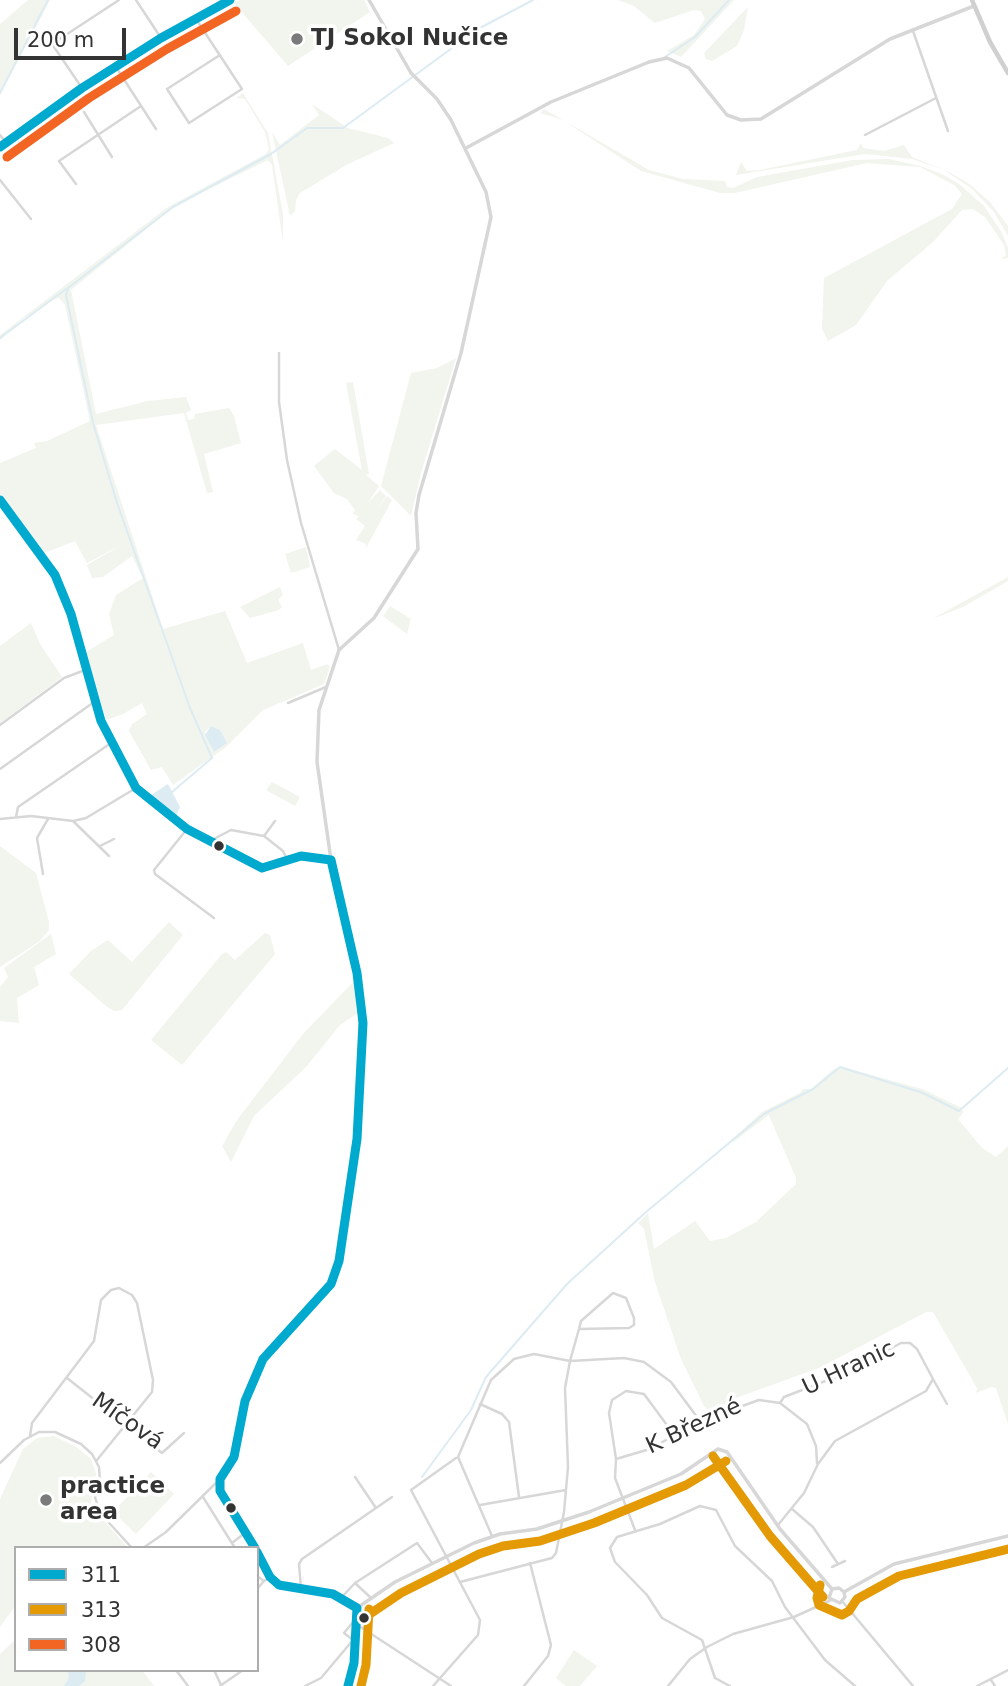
<!DOCTYPE html>
<html>
<head>
<meta charset="utf-8">
<style>
  body { margin:0 }
  #map { position:relative; width:1008px; height:1686px; overflow:hidden; background:#fff; font-family:"DejaVu Sans",sans-serif }
  canvas { display:block }
  .legend { position:absolute; left:14px; top:1546px; width:245px; height:126px; box-sizing:border-box; background:#fff; border:2px solid #adadad; margin:0; padding:9px 12px; list-style:none; font-size:21px; color:#333 }
  .legend li { display:flex; align-items:center; gap:14px; height:35px }
  .legend b { width:35px; border:2px solid #adadad }
  .scale { position:absolute; left:14px; top:28px; width:112px; height:32px; box-sizing:border-box; border:4px solid #333; border-top:0; padding-left:9px; font-size:21px; line-height:24px; white-space:nowrap; color:#333; -webkit-text-stroke:5px #fff; paint-order:stroke }
</style>
</head>
<body>
<div id="map">
<canvas width="1008" height="1686"></canvas>
<ul class="legend">
<li><b style="height:9px;background:#00a9ce"></b>311</li>
<li><b style="height:9px;background:#e39a05"></b>313</li>
<li><b style="height:9px;background:#f26522"></b>308</li>
</ul>
<div class="scale">200 m</div>
</div>
<script>
const g = document.querySelector('canvas').getContext('2d');
g.lineJoin = 'round';
function fill(path, color) { g.fillStyle = color; g.fill(path, 'evenodd'); }
const toPath = rows => new Path2D(rows.map(r => 'M' + r).join(''));
function strokePath(path, color, width, dash) { g.strokeStyle = color; g.lineWidth = width; g.lineCap = dash ? 'butt' : 'round'; g.setLineDash(dash || []); g.stroke(path); }
function drawText(font, color, halo, rows, align = 'center') {
  g.font = font + ' "DejaVu Sans",sans-serif'; g.lineWidth = 7; g.setLineDash([]); g.textBaseline = 'middle'; g.strokeStyle = halo; g.fillStyle = color; for (const [text, x, y, turn = 0] of rows) {
    g.save(); g.translate(x, y); g.rotate((+turn || 0) * Math.PI / 180); g.textAlign = isNaN(turn) ? turn : align; if (halo) g.strokeText(text, 0, 0); g.fillText(text, 0, 0); g.restore();
  }
}
fill(toPath([
  [28,0,50,0,0,95,0,24],
  [240,0,364,0,370,12,288,66,234,3],
  [618,0,734,0,681,57,667,51,694,35,705,19,701,11,694,10,655,23,634,6],
  [748,7,744,30,737,46,712,61,706,59,704,53],
  [243,93,268,133,283,214,283,242,272,165,268,160,176,205,71,290,96,414,148,401,186,397,191,410,186,413,188,420,194,419,195,414,229,408,234,416,241,443,204,454,213,492,207,493,184,413,96,425,163,629,225,611,247,663,303,643,311,670,327,664,330,667,324,684,263,710,226,747,173,785,162,767,151,770,129,731,132,724,147,714,142,703,123,714,106,720,86,652,114,635,109,614,116,595,143,578,132,556,103,577,92,578,87,565,123,544,87,563,75,541,44,553,0,494,0,463,36,448,34,443,47,441,90,421,65,305,59,298,54,299,23,319,0,340,0,335,168,207,266,154,269,149,265,132,245,99,236,98],
  [211,726,220,730,226,743,214,752,205,732],
  [312,104,348,128,388,138,394,143,348,164,300,193,296,200,295,211,290,216,272,132,280,145,319,115],
  [544,109,649,170,683,179,725,181,727,187,733,188,757,177,853,160,889,159,920,166,942,174,959,184,984,206,1002,233,1008,248,1008,258,1001,259,1006,255,1004,245,985,217,973,209,962,210,933,242,887,281,856,325,828,341,822,329,824,278,952,209,962,194,954,185,920,167,867,163,735,193,720,193,641,171,563,120,540,113],
  [861,143,863,148,884,151,904,145,912,157,949,172,968,183,990,202,1008,226,1008,236,994,212,971,188,944,170,912,159,865,154,736,175,741,162,747,171,760,170,857,150],
  [456,358,421,473,411,516,381,486,411,373,437,368],
  [353,382,369,474,366,475,379,486,367,504,380,490,386,496,375,511,387,496,392,500,366,548,366,544,356,540,365,526,356,519,359,516,353,514,355,510,347,499,334,493,314,466,335,449,362,470,346,383],
  [306,547,310,567,291,573,285,554],
  [1008,577,1008,581,963,607,932,619],
  [280,587,283,595,278,600,282,607,279,610,250,618,240,607],
  [390,606,411,619,407,634,383,616],
  [31,623,40,644,62,677,0,723,0,646],
  [272,782,300,797,295,806,266,790],
  [0,846,36,873,49,922,49,930,40,941,0,967],
  [169,922,183,935,122,1010,114,1011,106,1006,69,974,91,951,108,940,132,962],
  [265,933,270,935,275,954,182,1065,151,1040,222,954,226,952,235,960],
  [51,934,56,954,34,967,39,985,17,998,19,1023,0,1021,0,987,8,977,4,968],
  [355,980,356,1014,340,1025,306,1067,254,1116,231,1162,222,1146,237,1120,303,1034],
  [843,1067,922,1089,962,1108,963,1113,958,1119,982,1148,996,1157,1008,1146,1008,1424,996,1388,991,1387,976,1393,977,1388,933,1312,926,1312,819,1368,730,1400,712,1414,704,1406,681,1359,655,1282,644,1229,638,1223,648,1213,654,1249,695,1221,710,1241,726,1238,756,1222,796,1184,796,1178,769,1115,733,1142,729,1142,762,1112,800,1093,803,1089,811,1089,834,1069],
  [54,1436,78,1448,91,1459,96,1474,91,1502,94,1509,128,1548,16,1548,16,1605,0,1627,0,1499,23,1449,37,1438],
  [151,1472,174,1494,136,1534,113,1512],
  [16,1639,16,1670,142,1670,154,1686,0,1686,0,1654],
  [574,1650,597,1666,580,1686,566,1686,556,1678]
]), '#f1f5ed');
fill(toPath([
  [211,726,220,730,227,743,214,752,205,735],
  [168,784,180,807,176,816,151,795],
  [68,1670,86,1670,85,1681,79,1686,64,1686,69,1678]
]), '#ddebf3');
strokePath(toPath([
  [665,57,695,37,729,0],
  [0,93,48,0],
  [0,338,66,289],
  [172,792,212,758,190,708,117,503,93,423,66,295,68,288,173,207,271,154,307,128,343,128,478,29,533,0],
  [422,1477,471,1410,486,1377,567,1284,646,1212,764,1114,813,1089,840,1067,923,1093,959,1111,1008,1068]
]), '#ddebf3', 2);
strokePath(toPath([
  [136,0,161,38],
  [196,19,242,89,189,123,167,89,220,55],
  [913,31,948,131],
  [116,67,156,129],
  [82,88,52,44,119,0],
  [84,112,112,157],
  [0,135,6,142],
  [865,135,936,98],
  [0,180,31,219],
  [76,184,59,161,141,106],
  [279,353,279,402,287,460,301,523,339,650],
  [288,703,326,687],
  [0,725,64,678,85,670],
  [0,769,94,702],
  [16,817,18,807,111,743],
  [0,819,31,816,73,821,86,818,136,788],
  [73,821,109,856],
  [187,829,154,870,155,874,214,918],
  [264,836,275,821],
  [208,842,231,830,264,836,283,851,287,859],
  [100,846,114,839],
  [43,874,37,838,48,819],
  [67,1378,162,1453,184,1433],
  [933,1379,947,1404],
  [480,1404,502,1414,509,1422,519,1497],
  [30,1436,32,1423,94,1341,101,1300,111,1290,119,1288,132,1295,137,1303,153,1380,152,1392,97,1460],
  [616,1459,650,1449,700,1421,759,1400,780,1403,807,1424,816,1446,817,1463],
  [0,1463,24,1440,39,1432,55,1432,81,1444,92,1454,99,1467,100,1482,95,1497,100,1513,132,1548],
  [355,1477,376,1508],
  [203,1497,235,1548],
  [480,1505,566,1490],
  [792,1509,813,1527,838,1564],
  [778,1525,804,1493,818,1464,835,1441,926,1391,933,1379,917,1349,910,1343,901,1343,841,1375,784,1397,780,1403],
  [635,1530,615,1478,616,1459,609,1413,612,1400,626,1391,644,1394,675,1436],
  [492,1536,458,1457,491,1380,514,1359,534,1354,570,1361,624,1358,644,1362,671,1382,700,1421],
  [232,1543,246,1532],
  [143,1548,166,1532,220,1479],
  [832,1567,845,1561],
  [257,1576,264,1581,270,1577],
  [460,1582,552,1558,556,1553,564,1512,568,1467,565,1388,570,1361,579,1329,581,1321,613,1293,626,1298,634,1318,634,1325,629,1328,579,1329],
  [355,1583,370,1597],
  [257,1589,264,1581],
  [301,1589,299,1564,302,1559,392,1497],
  [341,1598,355,1583,417,1543,432,1563],
  [842,1601,913,1686],
  [176,1670,188,1686],
  [214,1670,221,1685],
  [991,1680,995,1686],
  [220,1686,243,1670],
  [305,1686,321,1678,353,1640,344,1633,353,1622,451,1686],
  [433,1686,478,1635,480,1620,411,1490,456,1458],
  [524,1686,548,1656,551,1645,530,1563],
  [668,1686,690,1659,707,1647,733,1634,794,1617,831,1600],
  [730,1686,715,1678,702,1640,662,1618,647,1595,615,1562,610,1548,617,1537,660,1524,700,1506,716,1510,735,1546,772,1581,785,1607,825,1660,855,1686],
  [977,1686,1008,1670]
]), '#d7d7d7', 2.5);
strokePath(toPath([
  [0,147,82,88,161,38,230,0],
  [466,148,551,102,649,62,667,58,689,68,727,115,741,120,761,119,890,39,974,6],
  [0,500,55,575,71,614,101,721,136,788,187,829,224,851,262,868,301,856,331,860],
  [255,1548,220,1491,219,1483,234,1457,245,1401,263,1359,335,1278,357,1139,361,994,331,860,317,762,319,710,339,650,374,618,418,549,416,513,419,495,461,353,491,217,486,192,451,120,437,99,411,73,369,0],
  [257,1551,270,1577,279,1585,333,1594,357,1608],
  [832,1589,829,1598,840,1603,845,1597,844,1592,894,1564,1008,1536],
  [832,1589,839,1588,844,1592],
  [357,1608,395,1582,474,1543,500,1534,537,1529,589,1512,681,1474,718,1449,727,1452,780,1529,832,1589],
  [348,1686,354,1663,357,1608]
]), '#d7d7d7', 3.5);
strokePath(toPath([
  [972,0,990,42,1008,73]
]), '#d0d0d0', 4.5);
strokePath(toPath([
  [0,147,82,88,161,38,230,0],
  [0,500,55,575,71,614,101,721,136,788,187,829,262,868,301,856,331,860],
  [220,1479,234,1457,245,1401,263,1359,331,1284,339,1261,357,1139,363,1023,357,973,331,860],
  [220,1479,220,1491,255,1548],
  [257,1552,270,1577,279,1585,333,1594,357,1608],
  [348,1686,354,1663,357,1608]
]), '#00a9ce', 9);
strokePath(toPath([
  [713,1456,770,1536,823,1597],
  [820,1585,817,1598,819,1605,842,1615,849,1611,857,1599,899,1576,1008,1549],
  [364,1618,401,1593,479,1554,503,1546,540,1541,594,1523,686,1485,726,1461],
  [361,1686,366,1665,369,1609]
]), '#e39a05', 9);
strokePath(toPath([
  [7,157,89,98,167,49,236,11]
]), '#f26522', 9);
for (const [x, y, r, color] of [
  [297,39,7,"#7a7a7a"],
  [219,846,6,"#333"],
  [46,1500,7,"#7a7a7a"],
  [231,1508,6,"#333"],
  [364,1618,6,"#333"]
]) { const dot = new Path2D(); dot.arc(x, y, r, 0, 2 * Math.PI); g.fillStyle = color; g.fill(dot); strokePath(dot, '#fff', 2.5); }
drawText('bold 23px', '#333', '#fff', [
  ["TJ Sokol Nučice",311,39],
  ["practice",60,1487],
  ["area",60,1513]
], 'left');
drawText('23px', '#333', '#fff', [
  ["U Hranic",849,1369,-25],
  ["Míčová",127,1422,35],
  ["K Březné",694,1427,-25]
]);
</script>
</body>
</html>
